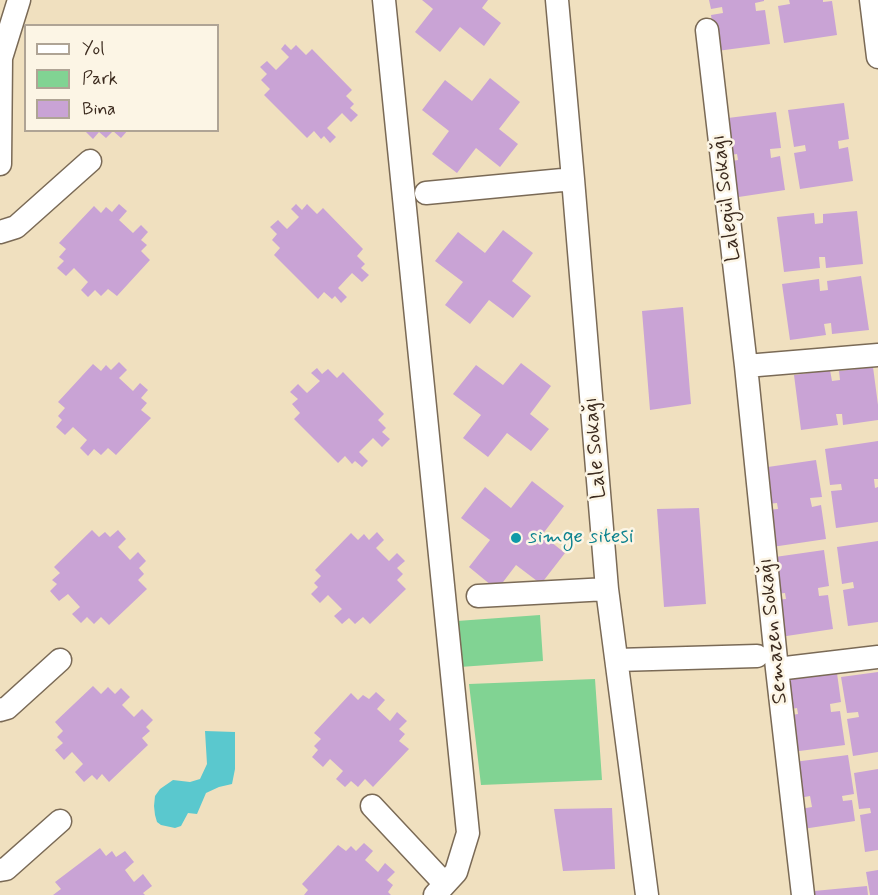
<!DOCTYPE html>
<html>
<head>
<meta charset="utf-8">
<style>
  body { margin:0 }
  #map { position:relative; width:878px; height:895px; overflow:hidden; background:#f0e0bf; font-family:Mynerve,sans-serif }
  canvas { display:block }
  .legend { position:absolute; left:24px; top:24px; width:195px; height:108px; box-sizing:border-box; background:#fcf5e5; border:2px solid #afa495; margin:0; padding:8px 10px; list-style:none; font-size:18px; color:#3b2a1e }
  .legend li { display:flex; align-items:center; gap:12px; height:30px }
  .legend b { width:30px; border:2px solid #afa495 }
</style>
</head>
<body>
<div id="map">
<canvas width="878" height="895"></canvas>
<ul class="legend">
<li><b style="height:8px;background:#fff"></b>Yol</li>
<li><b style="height:16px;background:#81d393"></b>Park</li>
<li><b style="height:16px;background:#c9a3d5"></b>Bina</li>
</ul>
</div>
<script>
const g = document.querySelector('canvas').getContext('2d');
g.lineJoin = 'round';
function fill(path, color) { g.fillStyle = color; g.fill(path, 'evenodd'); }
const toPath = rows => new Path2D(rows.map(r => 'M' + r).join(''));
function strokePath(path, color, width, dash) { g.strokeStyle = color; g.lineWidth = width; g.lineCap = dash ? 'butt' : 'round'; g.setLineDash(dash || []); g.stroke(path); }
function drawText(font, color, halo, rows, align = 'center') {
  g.font = font + ' Mynerve,sans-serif'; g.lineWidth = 5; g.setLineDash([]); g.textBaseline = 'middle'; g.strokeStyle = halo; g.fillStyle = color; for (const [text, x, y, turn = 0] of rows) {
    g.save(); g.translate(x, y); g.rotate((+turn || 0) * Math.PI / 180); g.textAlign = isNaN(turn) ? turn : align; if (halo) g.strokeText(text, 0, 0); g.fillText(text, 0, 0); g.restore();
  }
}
fill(toPath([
  [540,615,543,661,460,667,457,621],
  [595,679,602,780,481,785,469,684]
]), '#81d393');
fill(toPath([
  [205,731,235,732,235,769,232,784,219,787,206,793,197,814,188,813,181,826,175,828,161,825,157,822,155,815,154,806,155,796,160,789,173,780,190,782,200,779,207,764]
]), '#5ac8ce');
fill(toPath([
  [422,0,488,0,482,8,501,23,484,46,460,27,440,52,415,32,433,9],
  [709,0,764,0,764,1,755,3,756,11,765,10,770,44,717,51,711,15,723,13,722,7,711,9],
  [789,0,823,0,823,2,832,1,837,35,784,43,778,6,790,4],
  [285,44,291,50,296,45,306,55,312,49,352,90,346,96,354,104,350,108,358,115,351,122,342,113,327,128,336,137,330,143,324,136,321,139,314,131,307,138,264,95,270,89,261,80,267,74,260,67,267,61,276,70,289,57,281,49],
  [490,78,520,102,499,129,518,144,500,167,476,148,457,173,432,154,449,131,422,110,445,80,472,101],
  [844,103,849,139,838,141,839,149,848,147,853,181,800,189,794,153,806,151,805,145,794,147,788,110],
  [776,112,781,148,770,149,771,158,780,156,785,190,732,198,726,162,738,160,737,154,725,156,720,119],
  [84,130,128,130,121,138,113,131,106,138,99,132,93,139],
  [119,204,127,211,119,220,133,233,141,225,148,232,141,240,147,245,141,251,150,260,117,296,108,289,101,296,95,290,88,297,81,290,88,282,74,268,66,276,57,268,64,261,59,257,66,249,59,243,94,206,101,213,106,207,112,212],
  [296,204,302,210,307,204,317,214,323,208,363,249,357,256,365,264,361,268,369,275,362,282,352,273,338,288,347,297,341,303,335,296,332,299,324,292,318,299,274,255,280,248,272,240,277,234,270,227,278,220,287,229,299,217,291,209],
  [857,211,863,264,826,268,825,257,819,257,820,268,784,272,777,217,814,213,815,224,823,223,823,214],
  [503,230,533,253,512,281,531,296,513,318,489,300,470,324,445,305,463,282,435,261,458,232,485,253],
  [861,276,869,330,832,334,831,323,824,324,826,335,790,340,782,284,819,279,820,291,828,290,827,281],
  [683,307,691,404,650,410,642,311],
  [119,362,127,370,119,378,133,391,140,383,148,390,141,398,147,403,141,410,151,418,116,455,108,448,101,455,94,449,88,456,80,448,87,440,73,427,65,435,56,427,62,420,58,416,65,408,58,402,93,364,101,371,106,365,111,370],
  [521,363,551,386,530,414,549,429,531,451,507,433,488,457,463,438,481,415,453,394,476,365,503,385],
  [873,367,878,405,878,420,843,425,842,414,836,414,838,425,801,430,794,375,830,370,832,381,840,380,839,371],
  [317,368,322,374,328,369,337,378,343,372,384,414,378,420,386,428,382,432,390,439,382,447,373,438,359,452,368,461,362,467,355,461,352,464,345,456,338,463,294,419,300,413,292,404,298,399,290,392,298,384,307,393,320,381,311,373],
  [878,441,878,479,874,479,875,488,878,487,878,522,836,528,831,491,842,490,841,484,830,485,825,449],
  [816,460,822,497,810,498,812,507,821,505,826,539,772,547,767,510,778,509,777,503,766,504,761,468],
  [532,481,564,506,542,535,565,553,541,584,516,565,497,590,469,567,490,540,461,518,485,487,511,508],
  [699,508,706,604,664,607,657,509],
  [92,530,99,537,105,532,110,537,118,530,126,539,118,547,130,560,138,552,146,561,139,568,144,574,138,580,147,589,109,625,101,617,94,624,87,617,81,623,72,614,80,607,68,594,59,601,50,591,57,584,52,580,60,573,54,567],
  [377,532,384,540,376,548,389,561,397,553,405,561,397,568,403,574,397,580,406,589,370,624,363,617,355,624,349,618,342,624,334,616,342,609,328,595,320,603,311,594,318,587,314,583,321,576,315,570,351,533,358,540,364,534,369,540],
  [878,541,878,622,848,626,843,590,854,588,853,582,842,584,837,547],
  [824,550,829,586,818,588,819,596,828,595,833,629,780,637,774,600,786,599,785,593,774,594,768,558],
  [836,666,841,702,830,704,831,712,840,711,845,745,792,752,786,716,798,714,797,708,786,710,780,674],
  [878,672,878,752,853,756,847,719,859,717,858,712,847,713,841,677],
  [93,686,101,694,108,687,115,694,121,688,130,697,122,705,134,717,142,709,153,720,146,727,150,731,142,738,148,745,109,782,102,774,97,780,92,775,84,782,75,772,83,764,72,752,64,760,55,750,63,743,57,737,63,731,55,722],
  [376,692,385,700,377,709,390,721,397,712,407,721,399,729,405,734,399,741,409,749,373,787,365,779,358,787,351,781,345,787,336,779,343,771,330,759,323,767,312,757,318,750,314,746,321,739,314,733,351,693,358,700,363,695,369,699],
  [848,755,854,794,842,796,843,801,852,800,855,821,803,829,800,809,812,807,810,796,799,798,794,762],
  [878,769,878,850,865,852,860,815,871,813,870,808,859,809,854,773],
  [612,808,615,869,563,871,554,809],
  [364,843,373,851,365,860,378,872,385,863,395,872,387,880,393,885,388,892,391,895,304,895,308,890,302,884,338,845,346,851,351,846,356,851],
  [100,848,106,856,112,851,116,857,125,851,134,862,125,870,134,882,143,874,152,886,143,893,145,895,53,895,61,889,55,882],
  [878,870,878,895,870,895,866,872],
  [867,886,868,895,815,895,814,891]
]), '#c9a3d5');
const minor = toPath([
  [384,0,468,833,456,872,435,895],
  [557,0,573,179,607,589,647,895],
  [871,0,878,57],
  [707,30,746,366,777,669,803,895],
  [0,164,1,58,19,0],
  [426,193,573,179],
  [0,232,16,227,90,161],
  [746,366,878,355],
  [478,596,607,589],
  [617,660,757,656],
  [777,669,878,657],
  [0,710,7,708,60,660],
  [372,806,445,884],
  [0,870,6,869,60,821]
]);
strokePath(minor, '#7a6a56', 25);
strokePath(minor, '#fff', 22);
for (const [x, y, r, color] of [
  [516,538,6,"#0f9aa8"]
]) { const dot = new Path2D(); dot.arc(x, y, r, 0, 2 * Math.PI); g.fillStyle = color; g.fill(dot); strokePath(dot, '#fcf5e5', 2); }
drawText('21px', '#3b2a1e', '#fcf5e5', [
  ["Lalegül Sokağı",727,198,-97],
  ["Lale Sokağı",596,448,-95],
  ["Semazen Sokağı",774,631,-96]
]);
drawText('21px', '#0d838f', '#fcf5e5', [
  ["simge sitesi",528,538]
], 'left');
</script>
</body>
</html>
